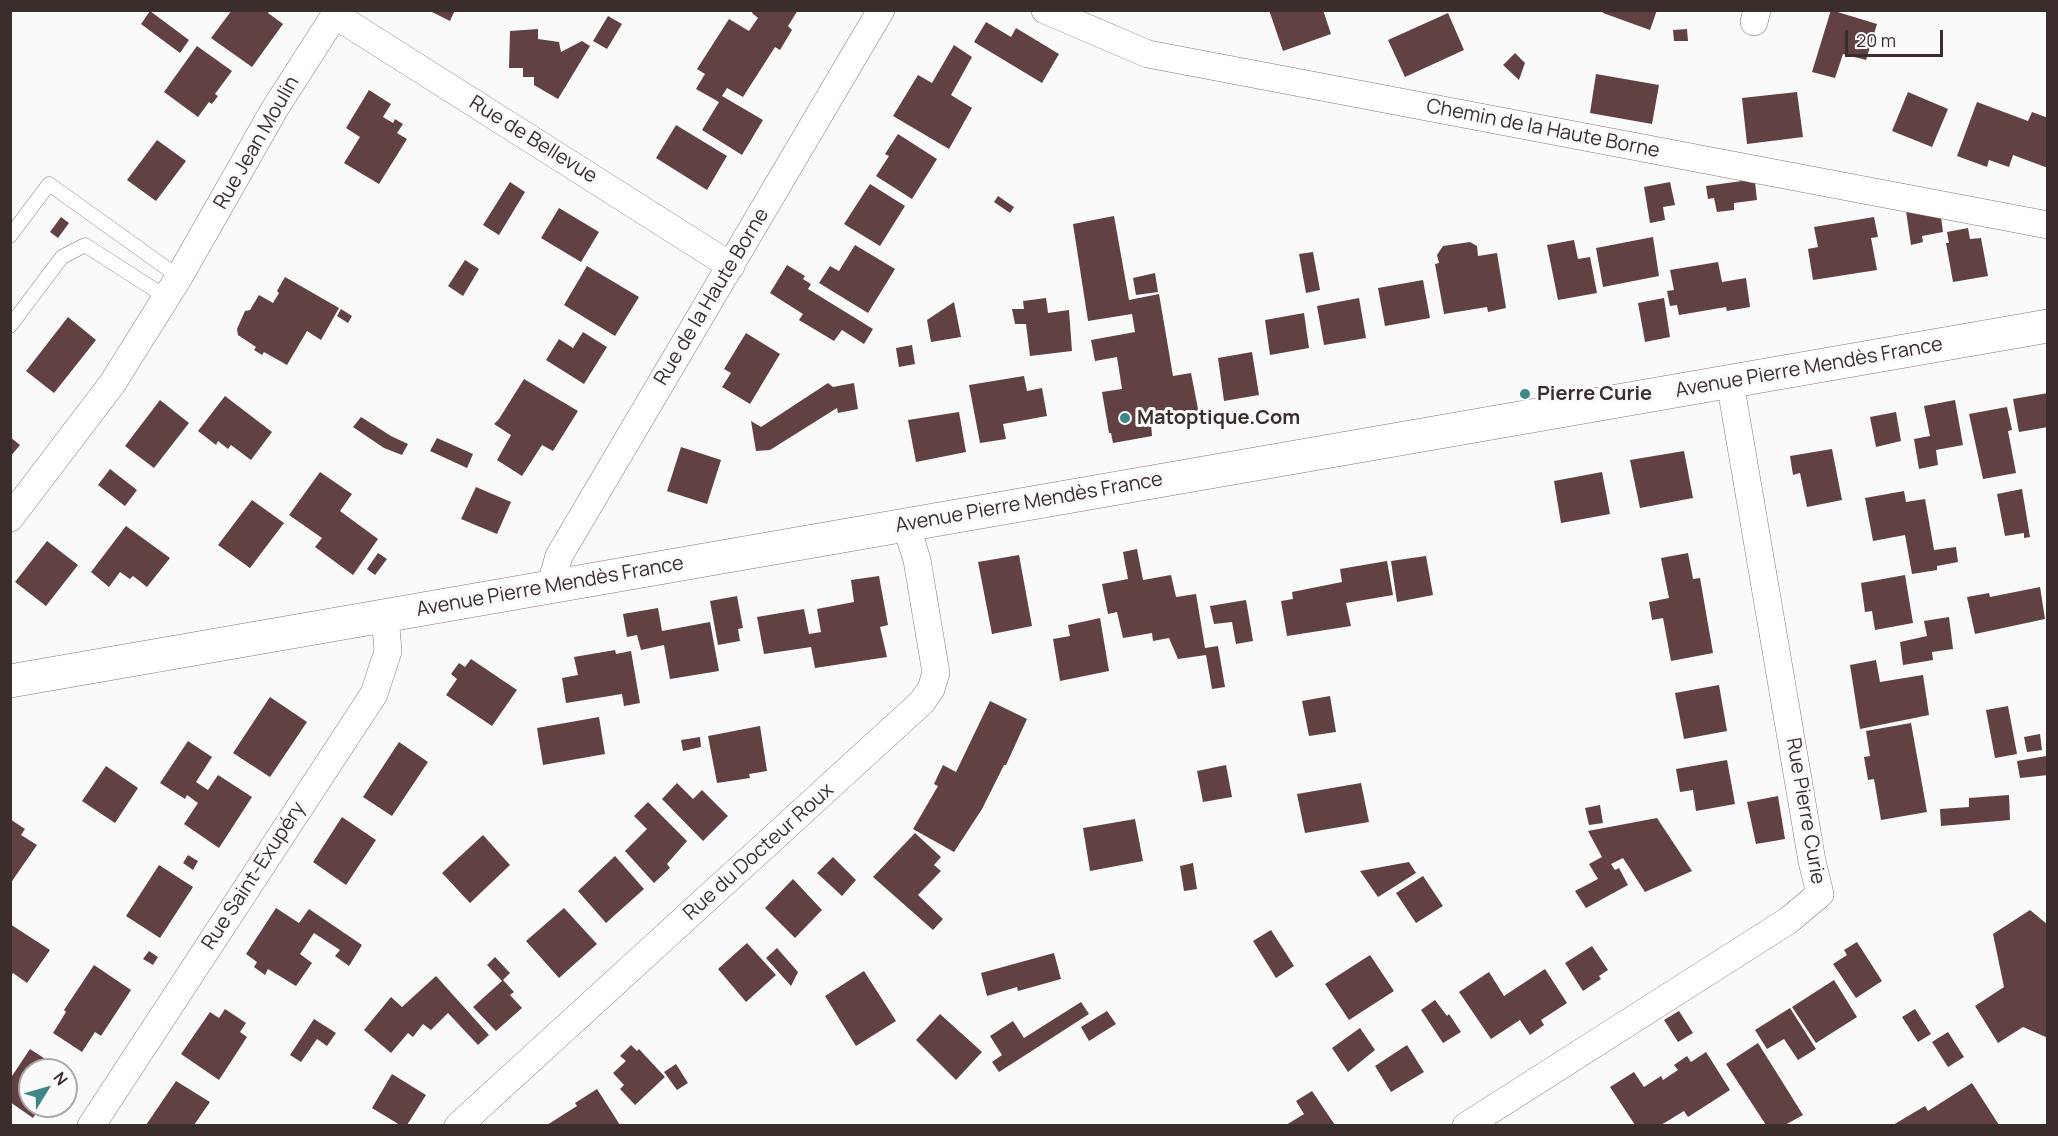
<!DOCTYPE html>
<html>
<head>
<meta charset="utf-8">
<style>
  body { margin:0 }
  #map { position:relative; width:2058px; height:1136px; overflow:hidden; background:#fafafa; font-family:Manrope,sans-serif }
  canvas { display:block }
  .frame { position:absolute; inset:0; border:12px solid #3c2d2d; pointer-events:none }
  .north { position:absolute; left:18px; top:1058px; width:60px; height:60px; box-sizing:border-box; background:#fafafa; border:2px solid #aea8a8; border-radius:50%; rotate:53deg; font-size:16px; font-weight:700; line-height:24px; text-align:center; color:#3c2d2d }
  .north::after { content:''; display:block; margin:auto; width:21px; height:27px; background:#3e8789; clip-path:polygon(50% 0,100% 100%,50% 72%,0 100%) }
  .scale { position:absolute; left:1845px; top:30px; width:98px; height:27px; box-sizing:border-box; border:3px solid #3c2d2d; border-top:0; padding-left:8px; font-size:18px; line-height:21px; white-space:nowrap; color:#3c2d2d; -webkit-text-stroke:4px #fafafa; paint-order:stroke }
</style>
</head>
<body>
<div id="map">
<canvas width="2058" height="1136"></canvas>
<div class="frame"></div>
<div class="north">N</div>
<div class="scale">20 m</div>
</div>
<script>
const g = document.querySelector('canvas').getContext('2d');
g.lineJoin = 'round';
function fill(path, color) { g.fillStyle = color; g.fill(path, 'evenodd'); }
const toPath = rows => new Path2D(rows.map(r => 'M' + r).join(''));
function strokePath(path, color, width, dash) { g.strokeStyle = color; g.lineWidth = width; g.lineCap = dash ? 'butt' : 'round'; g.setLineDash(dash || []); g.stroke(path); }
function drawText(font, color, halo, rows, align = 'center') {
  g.font = font + ' Manrope,sans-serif'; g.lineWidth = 6; g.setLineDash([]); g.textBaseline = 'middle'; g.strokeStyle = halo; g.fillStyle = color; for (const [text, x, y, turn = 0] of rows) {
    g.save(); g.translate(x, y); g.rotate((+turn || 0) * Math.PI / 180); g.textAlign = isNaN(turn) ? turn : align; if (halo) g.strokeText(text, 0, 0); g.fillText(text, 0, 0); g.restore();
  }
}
fill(toPath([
  [232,10,270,10,268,13,283,24,252,67,211,38],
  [428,10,455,10,450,21],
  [754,10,798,10,788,26,792,30,780,50,775,47,743,97,727,88,722,96,763,120,742,155,702,130,719,102,696,89,705,74,697,69,729,19,749,31,758,18,752,13],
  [1269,10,1323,10,1331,34,1283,51],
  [1604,10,1657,10,1650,30,1603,13],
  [1831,10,1877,24,1866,60,1843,54,1835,78,1812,72],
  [150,11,189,40,180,53,141,24],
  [1448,13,1464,50,1405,77,1388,40],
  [608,16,622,24,607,49,593,41],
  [986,22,1011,37,1016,28,1059,54,1042,83,974,42],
  [538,29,538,39,559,42,561,52,582,41,590,46,558,99,534,85,534,77,523,77,523,68,509,68,510,31],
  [1687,29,1688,41,1674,41,1673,30],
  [954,45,972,57,951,95,972,108,949,149,893,116,918,75,932,83],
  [197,46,232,71,215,94,218,96,212,104,209,102,198,117,164,92],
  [1515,53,1525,63,1519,80,1503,65],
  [1596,74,1659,85,1652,124,1590,113],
  [369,90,391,104,383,117,393,123,395,119,403,124,397,133,407,139,379,184,344,163,360,137,346,128],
  [1797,92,1803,137,1747,144,1742,98],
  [1908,92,1948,109,1932,147,1892,131],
  [1977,102,2028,121,2032,112,2048,118,2048,168,2013,155,2009,167,1989,160,1987,167,1957,156],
  [676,125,727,156,707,190,656,158],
  [898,134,937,159,912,199,876,176,889,156,885,154],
  [157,140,186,161,156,201,127,180],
  [1749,180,1750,183,1755,182,1757,200,1734,203,1734,210,1717,212,1714,198,1708,199,1706,186],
  [510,182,525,192,499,235,483,225],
  [1670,182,1675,205,1663,207,1665,220,1650,223,1644,187],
  [870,184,905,206,880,246,844,224],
  [998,196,1014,207,1010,213,994,202],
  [1905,204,1940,210,1943,232,1922,236,1923,242,1911,245],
  [559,208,599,232,581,262,541,238],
  [1114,216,1129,300,1159,294,1173,376,1191,373,1199,414,1151,423,1152,436,1113,443,1111,433,1109,433,1102,392,1122,389,1117,357,1095,361,1091,340,1135,332,1132,314,1088,321,1073,224],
  [61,217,69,223,58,238,50,232],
  [1874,217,1878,237,1871,238,1877,270,1813,280,1808,249,1818,247,1814,227],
  [1968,228,1970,239,1981,238,1988,276,1953,282,1946,243,1949,243,1947,232],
  [1653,237,1659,276,1603,287,1596,248],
  [1574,240,1578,259,1590,257,1597,293,1558,300,1547,245],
  [1470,242,1477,246,1478,256,1497,253,1506,308,1488,312,1487,307,1444,314,1435,264,1439,263,1437,255,1443,246],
  [855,245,895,269,868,313,819,283,830,266,839,271],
  [1313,252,1320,290,1306,293,1299,254],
  [465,260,479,269,463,296,448,286],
  [1718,262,1722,282,1746,278,1750,307,1727,311,1726,307,1679,315,1677,305,1670,306,1667,291,1674,290,1670,270],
  [787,265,805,276,803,279,811,284,808,289,873,329,864,344,842,330,834,341,799,320,803,314,770,293],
  [587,266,639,297,615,336,564,305],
  [1155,273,1158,292,1136,295,1133,278],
  [285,277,339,308,321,340,307,331,287,365,264,352,262,355,254,350,256,347,238,335,237,329,245,311,250,310,259,295,273,303,279,293,277,291],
  [1423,280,1430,318,1385,326,1378,288],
  [1046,298,1048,313,1069,310,1072,351,1030,356,1026,324,1015,324,1012,309,1024,309,1023,301],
  [1359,298,1366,338,1324,345,1317,306],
  [1664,298,1670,337,1645,342,1638,303],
  [954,302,961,337,931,342,927,320],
  [341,309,352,316,348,323,337,316],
  [1304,313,1309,348,1270,355,1265,320],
  [68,317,96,340,54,393,26,371],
  [583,332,607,347,584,384,546,360,559,339,573,348],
  [746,333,780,354,750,404,722,387,731,373,724,369],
  [912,345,915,364,899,367,896,348],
  [1252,352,1259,395,1224,401,1218,358],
  [1024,376,1027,391,1042,388,1047,416,1003,424,1006,439,980,443,969,385],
  [524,379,578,411,553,451,542,445,522,476,497,460,511,435,494,424,499,419],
  [828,383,833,387,854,383,858,409,838,413,837,408,770,450,756,451,751,421,761,427],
  [2048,393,2048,427,2019,432,2013,399],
  [225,396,272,432,251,460,231,445,228,449,218,441,216,445,198,431],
  [160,400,189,423,154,468,125,446],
  [1955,400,1963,445,1936,450,1938,465,1919,469,1914,439,1930,436,1924,406],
  [2007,407,2012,430,2008,431,2016,473,1983,479,1969,414],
  [959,412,966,452,916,462,908,420],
  [1896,412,1901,441,1876,447,1870,417],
  [361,417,391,436,408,444,402,455,384,448,353,427],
  [10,437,20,445,10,457],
  [437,438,473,454,467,468,430,451],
  [681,447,721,460,707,504,667,491],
  [1832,449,1842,500,1807,507,1800,473,1793,475,1790,456],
  [1684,451,1693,498,1640,508,1630,460],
  [110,469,137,490,125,506,98,485],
  [320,472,352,494,340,511,378,539,353,575,315,547,322,538,289,515],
  [1602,472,1610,514,1561,523,1554,481],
  [476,487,511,502,497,534,461,519],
  [2022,489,2030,537,2024,538,2024,533,2005,536,1997,494],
  [1904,491,1906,502,1925,499,1934,550,1956,547,1958,562,1937,566,1937,570,1912,574,1905,535,1873,541,1865,498],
  [252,500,284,523,250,568,218,545],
  [126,526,170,558,147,587,133,576,130,579,120,572,109,587,91,572],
  [47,541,78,565,46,606,15,582],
  [1137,549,1143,580,1171,575,1176,597,1196,594,1205,648,1218,646,1225,687,1212,689,1206,655,1178,659,1169,638,1153,641,1152,633,1123,638,1117,612,1108,614,1102,584,1128,579,1123,552],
  [378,553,387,559,375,575,367,569],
  [1688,553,1693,579,1700,578,1713,653,1671,661,1663,618,1652,620,1649,602,1669,598,1661,558],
  [1019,555,1032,626,992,634,978,562],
  [1426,556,1433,595,1397,602,1391,561],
  [1387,561,1393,595,1346,603,1351,626,1287,636,1281,601,1293,599,1292,592,1342,582,1340,569],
  [1905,575,1913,623,1875,630,1872,611,1865,612,1861,583],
  [879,576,888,625,880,627,887,657,815,668,811,647,764,654,757,617,804,609,809,634,821,632,817,609,854,602,851,580],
  [2040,587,2045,619,1975,634,1967,597,1989,593,1990,597],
  [737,596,743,628,738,629,740,641,718,645,710,601],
  [1246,600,1253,641,1236,644,1232,622,1214,624,1210,606],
  [658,608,662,631,710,622,719,671,670,679,664,645,641,650,637,635,627,637,623,614],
  [1949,617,1953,649,1932,652,1933,660,1903,665,1900,642,1927,636,1924,621],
  [1100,618,1109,671,1060,681,1053,639,1070,636,1068,625],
  [615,650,616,654,631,651,640,703,624,706,622,694,566,703,562,678,578,675,574,657],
  [471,659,517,690,492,726,446,695,457,679,451,674,459,663,465,667],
  [1876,660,1880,682,1923,675,1929,715,1860,729,1850,665],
  [1719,685,1727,731,1684,739,1675,693],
  [1330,696,1336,732,1309,736,1302,701],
  [270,697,307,722,270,777,233,753],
  [990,701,1027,719,1006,765,1004,765,982,809,954,852,913,829,938,786,934,784,943,765,956,772],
  [2008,706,2017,754,1995,758,1986,710],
  [599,717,605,754,543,765,537,728],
  [1911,723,1927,812,1881,820,1874,779,1868,780,1864,757,1870,756,1866,731],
  [760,726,767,771,749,774,750,778,717,783,708,736],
  [2040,734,2042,750,2027,752,2024,737],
  [700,737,701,747,683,751,681,740],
  [188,741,212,757,196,782,208,790,218,775,252,797,219,848,184,824,198,803,187,795,185,799,160,783],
  [399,742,428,762,392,816,363,797],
  [2046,756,2048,775,2020,778,2017,761],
  [1727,760,1735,804,1696,811,1693,790,1680,792,1676,769],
  [1226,765,1232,797,1203,802,1197,771],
  [106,766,138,788,115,823,82,801],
  [677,783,693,799,702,790,728,816,703,841,662,799],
  [1361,783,1369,822,1305,833,1297,794],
  [2009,795,2010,820,1941,826,1940,809,1969,807,1969,798],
  [1778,796,1785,839,1756,844,1747,802],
  [648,802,687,841,667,864,670,868,654,883,625,851,647,829,634,816],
  [1600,805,1603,823,1589,825,1585,808],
  [342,817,376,840,346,885,313,862],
  [1657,818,1692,871,1645,892,1623,858,1611,864,1615,870,1619,868,1628,885,1586,908,1575,891,1598,879,1589,864,1602,857,1588,831],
  [10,819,25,829,21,835,37,845,10,884],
  [1135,819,1143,861,1090,871,1083,828],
  [915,833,941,857,934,865,941,871,918,895,943,919,933,930,873,877],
  [483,835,510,865,470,903,442,873],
  [188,855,198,861,193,870,183,863],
  [615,856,644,889,606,923,578,891],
  [833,857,856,880,842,896,817,873],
  [1409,862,1416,873,1378,897,1360,871],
  [1193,863,1197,889,1184,891,1180,866],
  [159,865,193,887,160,938,126,916],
  [1423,876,1443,906,1416,923,1396,893],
  [793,879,822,910,795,938,765,908],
  [276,908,299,923,309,909,362,945,349,966,335,956,340,950,314,933,300,954,312,963,296,986,268,969,265,975,254,967,257,962,246,954],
  [564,908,597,944,559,978,526,941],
  [2030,910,2048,925,2048,1038,2023,1027,1998,1043,1975,1006,2004,987,1993,934],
  [10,924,50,950,27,983,13,973,10,977],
  [1271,930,1294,966,1276,978,1253,941],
  [1857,942,1882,981,1856,998,1833,964,1847,955,1844,950],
  [747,943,776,975,746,1002,718,969],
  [1592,946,1608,970,1599,976,1601,979,1583,991,1565,963],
  [777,948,798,972,791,986,766,958],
  [149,951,158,957,153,965,143,959],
  [1054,953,1061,979,1018,991,1017,987,987,996,981,973],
  [1370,955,1394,991,1349,1020,1325,984],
  [495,957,510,973,503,980,514,992,510,995,522,1008,496,1031,473,1007,502,981,487,965],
  [94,965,131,990,101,1036,95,1032,82,1052,53,1033,66,1012,64,1010],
  [1545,969,1567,1003,1541,1020,1544,1025,1530,1035,1520,1020,1491,1039,1459,992,1489,972,1504,996],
  [864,971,896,1021,856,1046,825,996],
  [436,976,489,1035,478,1045,448,1013,431,1030,423,1024,413,1037,408,1033,391,1053,364,1030,391,997,402,1007],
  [1834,980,1857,1017,1816,1043,1792,1007],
  [1435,1000,1447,1016,1449,1014,1461,1032,1443,1043,1421,1010],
  [1081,1002,1089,1014,999,1072,992,1062,1002,1055,990,1036,1013,1021,1024,1038],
  [1790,1008,1816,1049,1798,1060,1784,1039,1767,1049,1755,1030],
  [225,1009,246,1023,240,1032,247,1037,219,1080,181,1054,210,1012,219,1018],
  [1915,1009,1931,1034,1918,1042,1902,1017],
  [1107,1011,1116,1024,1089,1041,1081,1027],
  [1679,1011,1693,1033,1678,1042,1664,1020],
  [940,1014,982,1052,956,1080,916,1040],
  [314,1019,336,1033,327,1046,317,1039,301,1062,290,1055],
  [1360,1028,1375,1050,1348,1072,1332,1048],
  [1948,1032,1964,1057,1948,1067,1932,1042],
  [1758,1043,1803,1115,1785,1125,1766,1125,1726,1064],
  [631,1045,637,1051,639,1049,665,1077,635,1105,620,1089,624,1085,613,1073,626,1061,620,1056],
  [1407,1045,1424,1072,1391,1092,1375,1066],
  [30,1049,62,1070,30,1070,30,1106,41,1106,33,1118,10,1102,10,1079],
  [1706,1052,1730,1090,1688,1117,1684,1111,1661,1125,1635,1125,1610,1087,1634,1072,1644,1087,1661,1076,1663,1080,1678,1070,1674,1065,1687,1056,1691,1062],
  [676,1064,688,1083,677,1090,664,1072],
  [392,1074,426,1095,407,1125,400,1125,372,1108],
  [176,1081,210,1102,194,1125,146,1125],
  [1972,1083,1999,1125,1893,1125,1925,1106,1928,1111],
  [597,1089,620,1125,547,1125,577,1106,575,1103],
  [1312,1091,1335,1125,1286,1125,1304,1114,1296,1101]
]), '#614142');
const service = toPath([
  [10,236,49,184,179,277],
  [10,326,62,257,85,245,166,297]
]);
const minor = toPath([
  [1045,10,1148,54,2048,225],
  [335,15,731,266],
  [1754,22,1757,10],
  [10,518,112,384,179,277,274,110,338,10],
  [550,587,559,556,881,10],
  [91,1126,374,694,388,651,385,616],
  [458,1126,922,702,931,689,936,673,917,560,906,525],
  [1466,1126,1789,920,1820,894,1812,861,1730,382]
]);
const secondary = toPath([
  [10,681,2048,326]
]);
strokePath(service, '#927070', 15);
strokePath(minor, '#927070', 28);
strokePath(secondary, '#927070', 34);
strokePath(service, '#fff', 14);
strokePath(minor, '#fff', 27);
strokePath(secondary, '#fff', 33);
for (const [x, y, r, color] of [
  [1525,394,6,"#3e8789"],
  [1125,418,6,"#3e8789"]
]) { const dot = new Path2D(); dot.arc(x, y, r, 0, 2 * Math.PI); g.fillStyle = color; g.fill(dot); strokePath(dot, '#fafafa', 2); }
drawText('20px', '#3c2d2d', '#fafafa', [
  ["Chemin de la Haute Borne",1543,129,11],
  ["Rue de Bellevue",533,140,32],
  ["Rue Jean Moulin",257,143,-60],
  ["Rue de la Haute Borne",712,297,-59],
  ["Avenue Pierre Mendès France",1809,368,-10],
  ["Avenue Pierre Mendès France",1029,503,-10],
  ["Avenue Pierre Mendès France",550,587,-10],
  ["Rue Pierre Curie",1805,811,80],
  ["Rue du Docteur Roux",759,852,-42],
  ["Rue Saint-Exupéry",254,876,-57]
]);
drawText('bold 20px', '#3c2d2d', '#fafafa', [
  ["Pierre Curie",1537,394],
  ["Matoptique.Com",1137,418]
], 'left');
</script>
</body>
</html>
